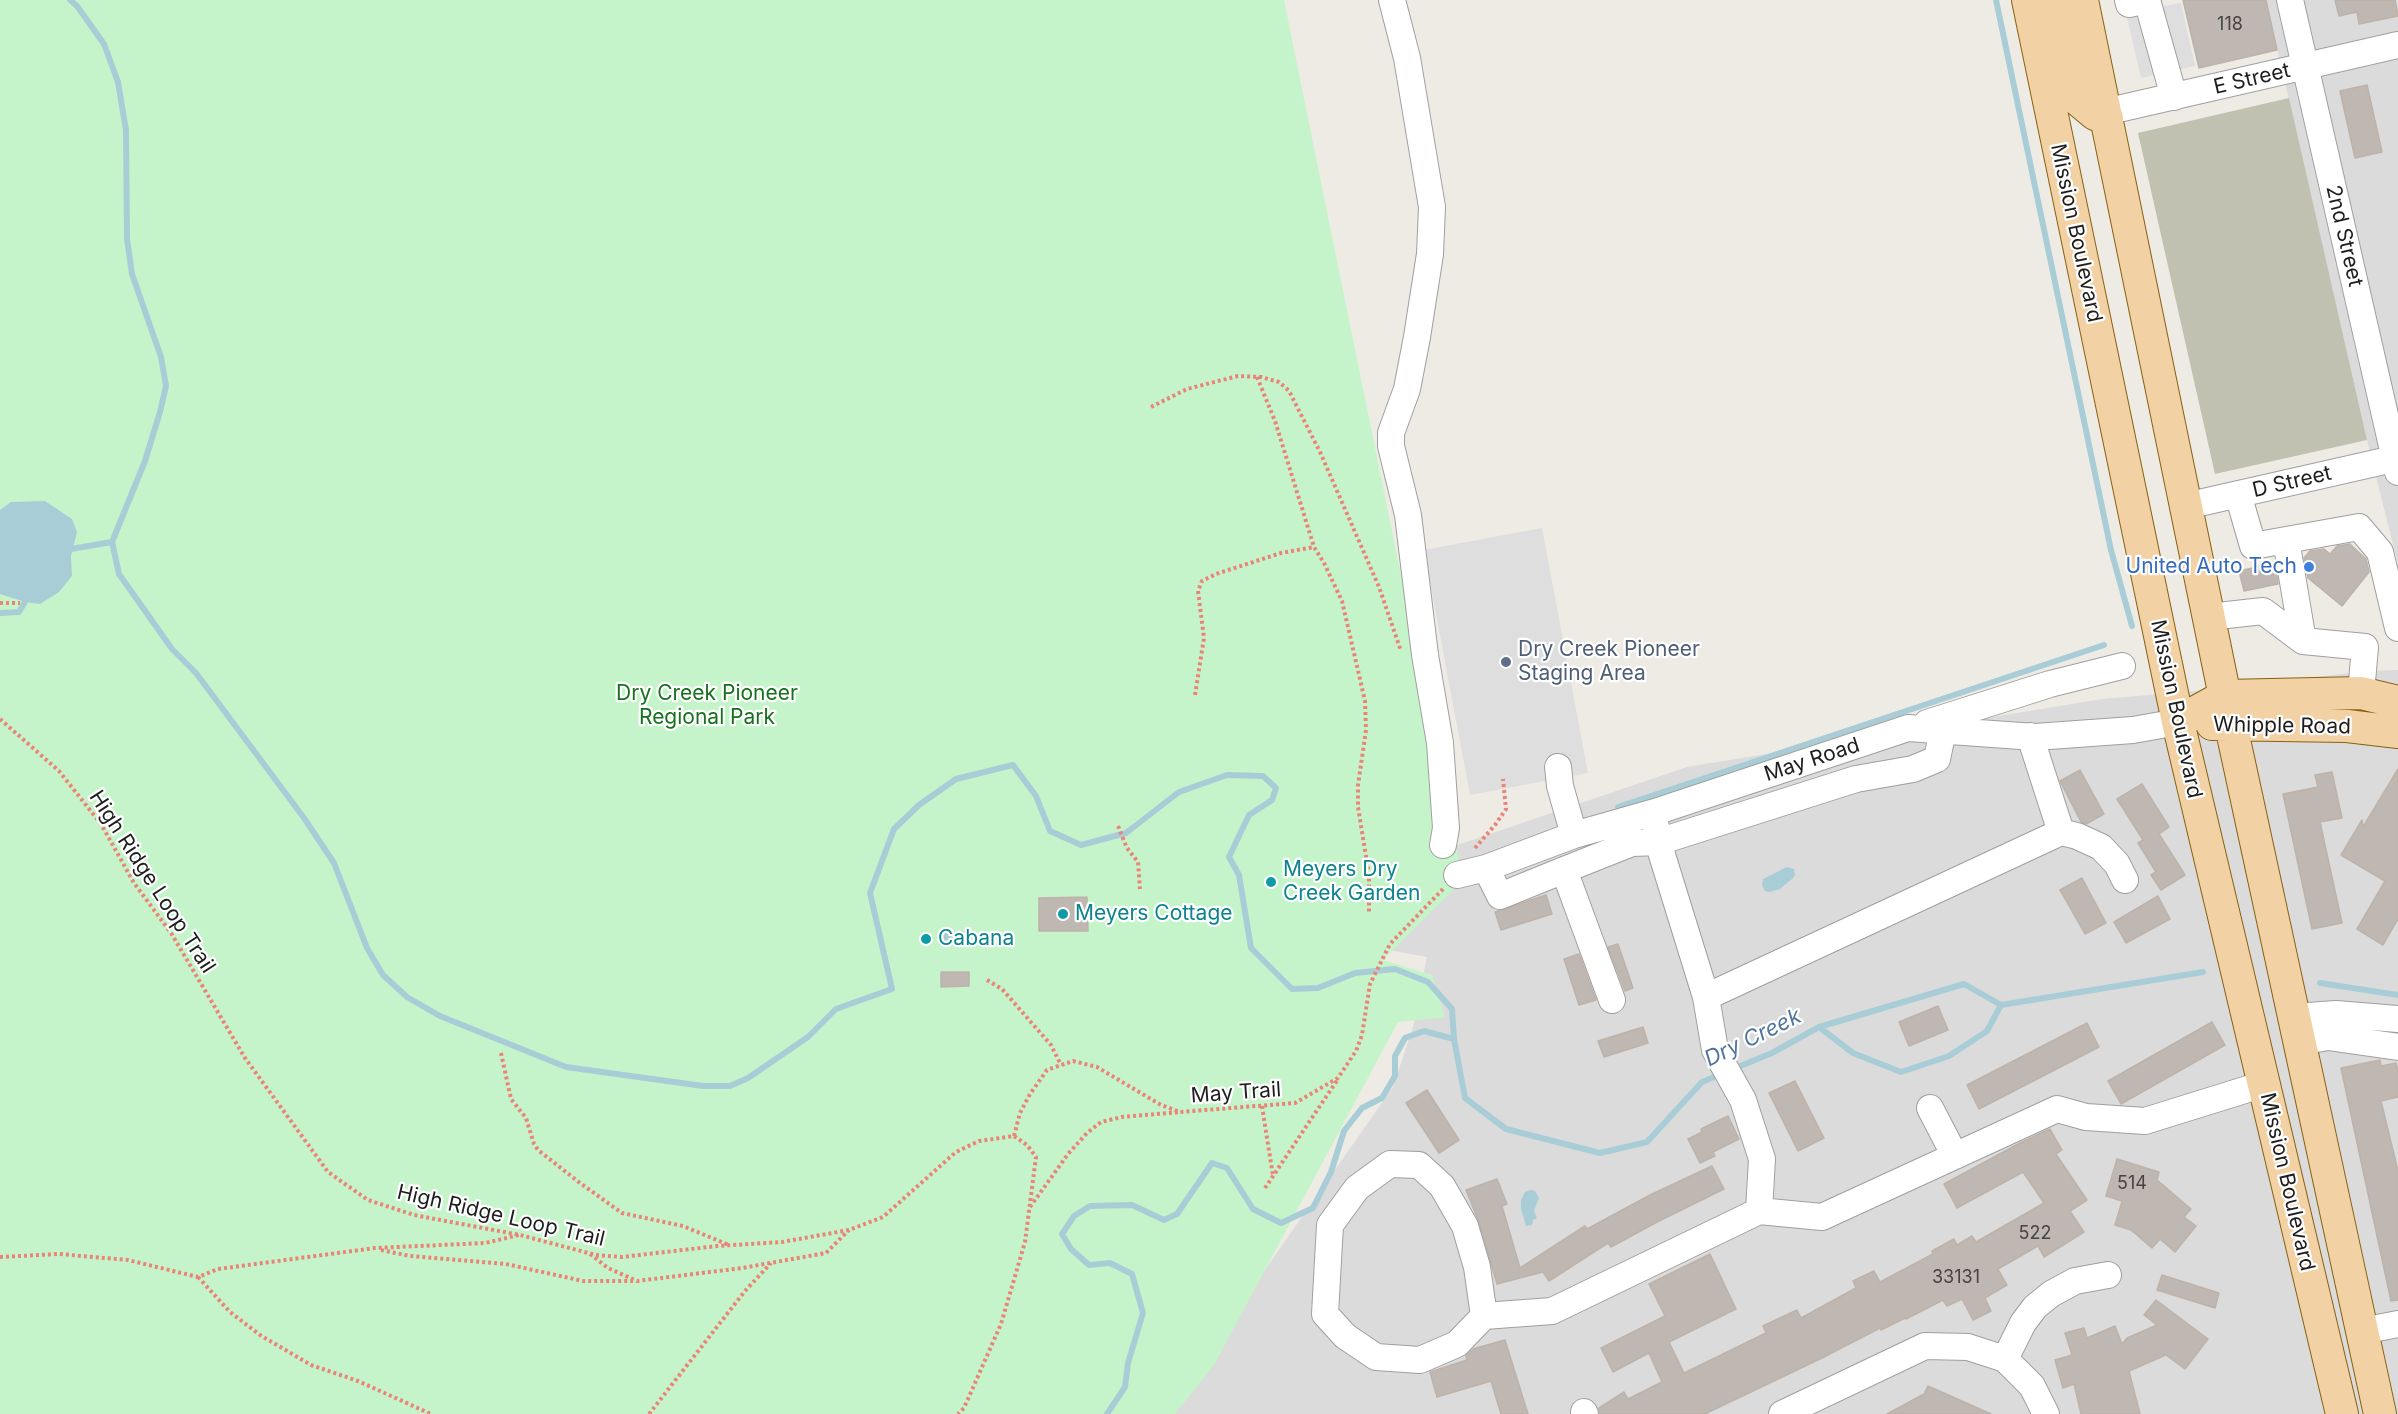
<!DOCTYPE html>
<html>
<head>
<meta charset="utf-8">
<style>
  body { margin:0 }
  canvas { display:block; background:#eeebe5 }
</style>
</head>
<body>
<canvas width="2398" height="1414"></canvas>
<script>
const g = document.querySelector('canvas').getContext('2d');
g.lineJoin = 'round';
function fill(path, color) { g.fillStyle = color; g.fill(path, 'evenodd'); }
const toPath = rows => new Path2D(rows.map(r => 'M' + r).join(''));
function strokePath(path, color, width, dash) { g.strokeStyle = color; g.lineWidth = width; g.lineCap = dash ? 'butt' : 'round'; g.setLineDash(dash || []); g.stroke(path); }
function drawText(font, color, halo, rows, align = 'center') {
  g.font = font + ' Inter,sans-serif'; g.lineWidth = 4.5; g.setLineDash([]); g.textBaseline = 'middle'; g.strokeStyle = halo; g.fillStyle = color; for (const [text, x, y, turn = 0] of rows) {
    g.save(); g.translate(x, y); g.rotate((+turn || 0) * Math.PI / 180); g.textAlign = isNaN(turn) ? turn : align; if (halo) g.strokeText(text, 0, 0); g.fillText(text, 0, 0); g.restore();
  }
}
fill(toPath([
  [2266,0,2398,0,2398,565,2367,440],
  [2398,670,2398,1414,1158,1414,1255,1284,1393,1087,1413,1027,1427,957,1383,949,1431,854,1687,767,2102,699,2217,689,2366,671]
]), '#dcdbdb');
fill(toPath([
  [2289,98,2367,440,2215,474,2138,133]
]), '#c1c1b1');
fill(toPath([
  [0,0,1284,0,1463,880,1383,960,1432,975,1445,1017,1398,1022,1214,1365,1175,1414,0,1414]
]), '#c6f4ca');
fill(toPath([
  [2123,0,2162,0,2164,6,2181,3,2195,66,2141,78],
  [1542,528,1588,773,1470,795,1424,550]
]), '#dedede');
fill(toPath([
  [45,501,72,519,77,532,71,556,72,576,59,592,40,604,25,602,0,594,0,510,11,502],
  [1787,867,1794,869,1795,875,1792,879,1780,889,1770,892,1765,891,1762,885,1763,879],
  [967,931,968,945,939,945,939,932],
  [1531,1190,1535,1191,1539,1198,1534,1211,1537,1218,1533,1220,1532,1225,1526,1226,1521,1209,1521,1200,1525,1192]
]), '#a9cdd7');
strokePath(toPath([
  [70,0,77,6,104,44,118,82,126,130,127,239,132,274,161,357,166,386,160,412,145,461,112,542,119,574,172,649,196,673,304,818,334,863,367,948,383,975,407,997,440,1016,566,1067,703,1086,730,1086,748,1078,808,1037,836,1009,892,989,870,893,894,829,919,805,956,779,1013,765,1036,796,1050,831,1081,845,1126,833,1179,792,1227,775,1263,776,1276,788,1272,800,1249,815,1229,857,1239,875,1251,948,1292,989,1318,988,1355,973,1395,969,1428,982,1452,1009,1454,1039,1465,1098,1506,1129,1600,1153,1647,1142,1702,1082,1721,1074],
  [1996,0,2111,550,2132,626],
  [65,550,112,542],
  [0,613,19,612,25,602,25,594],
  [1618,807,2104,645],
  [2320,983,2398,995],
  [1819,1027,1853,1053,1901,1072,1949,1056,1987,1031,2001,1005],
  [1733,1069,1772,1053,1819,1027,1964,984,2001,1005,2203,972],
  [1107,1414,1125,1387,1128,1363,1143,1313,1132,1274,1110,1263,1089,1265,1071,1249,1062,1234,1074,1216,1090,1206,1132,1205,1164,1220,1177,1214,1212,1163,1227,1168,1253,1209,1281,1223,1313,1208,1331,1172,1344,1131,1362,1108,1382,1098,1395,1076,1395,1056,1405,1038,1424,1031,1454,1039]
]), '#a9cdd7', 6);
const building = toPath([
  [2183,0,2266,0,2277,50,2199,68,2183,0],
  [2335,0,2395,0,2398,16,2359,24,2357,12,2339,16,2335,0],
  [2367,85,2382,152,2355,158,2340,91,2367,85],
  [2350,544,2366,559,2369,572,2342,606,2308,578,2304,558,2310,551,2324,549,2330,554,2337,546,2350,544],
  [2275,563,2278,584,2244,591,2239,571,2275,563],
  [2398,769,2398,919,2383,945,2357,929,2385,881,2341,855,2362,820,2363,827,2398,769],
  [2080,770,2104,814,2086,824,2081,822,2060,781,2080,770],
  [2332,772,2342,818,2320,822,2342,923,2312,929,2283,794,2318,787,2315,775,2332,772],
  [2142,784,2169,827,2159,834,2185,875,2161,890,2151,875,2156,872,2138,843,2143,840,2117,799,2142,784],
  [2082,878,2106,923,2085,934,2060,890,2082,878],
  [1546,895,1552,914,1501,930,1495,912,1546,895],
  [2158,896,2170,919,2126,943,2114,922,2158,896],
  [1087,897,1088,931,1039,931,1039,898,1087,897],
  [1618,944,1633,988,1625,991,1608,947,1618,944],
  [1579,954,1596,1000,1579,1005,1564,959,1579,954],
  [941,972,969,972,969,986,941,987,941,972],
  [1938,1006,1948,1030,1909,1046,1899,1022,1938,1006],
  [2212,1022,2225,1045,2121,1104,2108,1081,2212,1022],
  [2087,1023,2099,1047,1979,1109,1967,1085,2087,1023],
  [1643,1027,1648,1043,1604,1057,1598,1041,1643,1027],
  [2380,1060,2381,1066,2396,1063,2398,1071,2398,1097,2381,1101,2398,1171,2398,1300,2391,1301,2341,1068,2380,1060],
  [1795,1081,1824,1138,1798,1151,1769,1093,1795,1081],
  [1427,1090,1459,1140,1439,1153,1406,1103,1427,1090],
  [1728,1116,1739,1139,1713,1152,1715,1156,1700,1163,1688,1139,1702,1132,1701,1129,1728,1116],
  [2050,1129,2062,1150,2056,1154,2087,1200,2070,1211,2084,1232,2044,1257,2038,1246,1998,1269,2007,1285,1985,1298,1991,1311,1973,1320,1962,1299,1947,1306,1943,1300,1906,1319,1905,1318,1881,1330,1880,1328,1822,1358,1705,1414,1600,1414,1599,1408,1624,1392,1628,1399,1662,1382,1649,1353,1613,1372,1601,1348,1665,1316,1649,1284,1710,1254,1736,1309,1669,1342,1684,1373,1766,1333,1763,1326,1797,1310,1801,1318,1856,1288,1853,1281,1874,1271,1880,1282,1933,1254,1932,1251,1954,1239,1957,1245,1972,1236,1976,1242,2044,1203,2023,1172,1957,1208,1944,1184,2020,1143,2050,1129],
  [2117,1159,2159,1172,2157,1180,2191,1209,2184,1217,2196,1226,2175,1252,2160,1239,2152,1248,2131,1230,2115,1225,2122,1201,2106,1196,2117,1159],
  [1712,1166,1724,1189,1657,1222,1611,1247,1608,1243,1549,1281,1543,1272,1497,1284,1479,1222,1466,1190,1497,1179,1507,1204,1502,1206,1520,1268,1585,1226,1587,1229,1650,1195,1712,1166],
  [2162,1275,2219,1293,2215,1308,2157,1290,2162,1275],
  [2156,1300,2208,1339,2185,1369,2166,1355,2129,1371,2140,1414,2081,1414,2074,1384,2063,1388,2055,1360,2072,1355,2065,1333,2084,1328,2087,1338,2115,1326,2122,1344,2127,1338,2157,1325,2144,1315,2156,1300],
  [1505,1340,1528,1414,1501,1414,1491,1381,1437,1397,1430,1372,1467,1360,1466,1356,1473,1349,1505,1340],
  [1928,1386,1991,1414,1887,1414,1924,1394,1928,1386]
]);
fill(building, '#beb7b2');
strokePath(building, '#beb2a9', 1.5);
const minor = toPath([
  [1392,0,1407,58,1432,207,1430,254,1417,337,1407,389,1391,433,1391,446,1408,515,1425,655,1440,743,1446,828,1443,845],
  [2128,0,2129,4,2147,0,2174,97],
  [2290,0,2398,472],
  [2105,112,2398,45],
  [2238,494,2253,546,2359,527,2380,552,2398,628],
  [2186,506,2398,458],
  [2286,540,2303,641],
  [2209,617,2263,611,2303,641,2365,647,2361,693],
  [1927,723,2050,684,2122,666],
  [1943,730,1937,759,1913,769,1856,779,1658,842,1706,997,1715,1050,1743,1100,1762,1159,1759,1211,1822,1217,2057,1109,2086,1117,2145,1121,2264,1084],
  [1558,767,1560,786,1574,835],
  [2061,832,2077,836,2101,847,2117,864,2125,880],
  [1486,868,1500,896,1564,870],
  [1457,875,1486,868,1574,835,1655,812,1908,728,2035,737,2133,730,2178,722],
  [1706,997,2061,832,2030,736],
  [1612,1000,1564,870,1632,843,1658,842,1656,827],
  [2293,1017,2336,1014,2398,1019],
  [2299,1042,2328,1037,2398,1047],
  [1930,1108,1955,1156],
  [1484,1316,1457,1344,1420,1360,1376,1357,1345,1336,1325,1314,1330,1225,1357,1188,1390,1164,1419,1165,1442,1186,1465,1226,1477,1267,1484,1316,1552,1311,1759,1211],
  [2362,1331,2398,1324],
  [2005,1359,2023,1323,2035,1307,2051,1294,2075,1281,2108,1275],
  [1584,1412,1585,1414],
  [1782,1414,1925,1346,1968,1347,2005,1359,2032,1386,2046,1414]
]);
const major = toPath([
  [2028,0,2178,722,2342,1414],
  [2057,0,2077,99,2095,114,2107,118],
  [2082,0,2231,726,2380,1414],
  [2178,722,2225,696,2361,693,2398,702],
  [2212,724,2347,726,2398,732]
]);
strokePath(minor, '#9f9f9f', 28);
strokePath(major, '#88610f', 34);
strokePath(toPath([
  [1257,377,1275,421,1314,547,1324,563,1342,601,1365,701,1366,730,1358,785,1358,807,1369,875,1369,912],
  [1151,407,1187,389,1238,376,1261,377,1279,382,1289,391,1320,452,1379,587,1401,651],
  [0,603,20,603],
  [1195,695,1204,638,1198,591,1202,581,1216,574,1281,553,1314,547],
  [0,719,59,771,101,824,134,883,171,933,245,1058,328,1172,368,1200,414,1215,520,1235,596,1255,622,1257,717,1246,782,1242,849,1230,883,1217,956,1152,979,1141,1014,1136,1027,1145,1036,1157,1025,1242,1001,1324,964,1408,958,1414],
  [1118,826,1127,848,1138,862,1140,889],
  [1475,848,1495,825,1506,809,1503,779],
  [987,980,1002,989,1051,1045,1061,1065],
  [501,1053,511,1099,526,1118,534,1144,538,1150,580,1183,622,1213,683,1226,729,1245],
  [1262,1106,1273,1176],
  [1014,1136,1020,1113,1030,1094,1047,1070,1073,1061,1097,1067,1161,1105,1180,1112,1295,1103,1338,1078,1356,1051,1362,1035,1370,984,1390,944,1443,889],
  [1265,1188,1338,1079],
  [1030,1207,1068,1154,1087,1133,1101,1122,1122,1117,1180,1112],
  [381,1250,410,1256,506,1264,583,1281,635,1281],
  [590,1254,608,1268,637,1281,742,1268,826,1253,849,1230],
  [0,1257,59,1254,128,1260,198,1277,218,1269,375,1248,485,1243,519,1235],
  [198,1277,230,1312,260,1335,311,1365,358,1381,431,1414],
  [649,1414,745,1291,771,1263]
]), '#eb8478', 4, [3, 3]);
strokePath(minor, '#fff', 26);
strokePath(major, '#f2d1a5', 32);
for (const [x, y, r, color] of [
  [2309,567,6,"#3f7fe0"],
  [1506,662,6,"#5c6f8a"],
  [1271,882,6,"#0f9aa8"],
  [1063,914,6,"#0f9aa8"],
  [926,939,6,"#0f9aa8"]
]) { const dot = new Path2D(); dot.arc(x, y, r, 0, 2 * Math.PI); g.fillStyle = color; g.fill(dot); strokePath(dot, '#fff', 2); }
drawText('18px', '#464443', null, [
  ["118",2230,25],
  ["514",2132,1184],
  ["522",2035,1234],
  ["33131",1956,1278]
]);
drawText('21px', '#1e1e1e', '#fff', [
  ["E Street",2252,79,-13],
  ["Mission Boulevard",2076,233,78],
  ["2nd Street",2344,236,77],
  ["D Street",2292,482,-13],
  ["Mission Boulevard",2176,709,78],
  ["Whipple Road",2282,726,1],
  ["May Road",1812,760,-18],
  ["High Ridge Loop Trail",152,882,57],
  ["May Trail",1236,1093,-4],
  ["Mission Boulevard",2287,1182,77],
  ["High Ridge Loop Trail",501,1216,13]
]);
drawText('21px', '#366cbe', '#fff', [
  ["United Auto Tech",2297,567]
], 'right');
drawText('21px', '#4e5e75', '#fff', [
  ["Dry Creek Pioneer",1518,650],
  ["Staging Area",1518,674]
], 'left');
drawText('21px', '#17711e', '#fff', [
  ["Dry Creek Pioneer",707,694],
  ["Regional Park",707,718]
]);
drawText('21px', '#0d838f', '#fff', [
  ["Meyers Dry",1283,870],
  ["Creek Garden",1283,894],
  ["Meyers Cottage",1075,914],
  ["Cabana",938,939]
], 'left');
drawText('italic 22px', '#51769d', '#fff', [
  ["Dry Creek",1753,1038,-26]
]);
</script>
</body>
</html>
